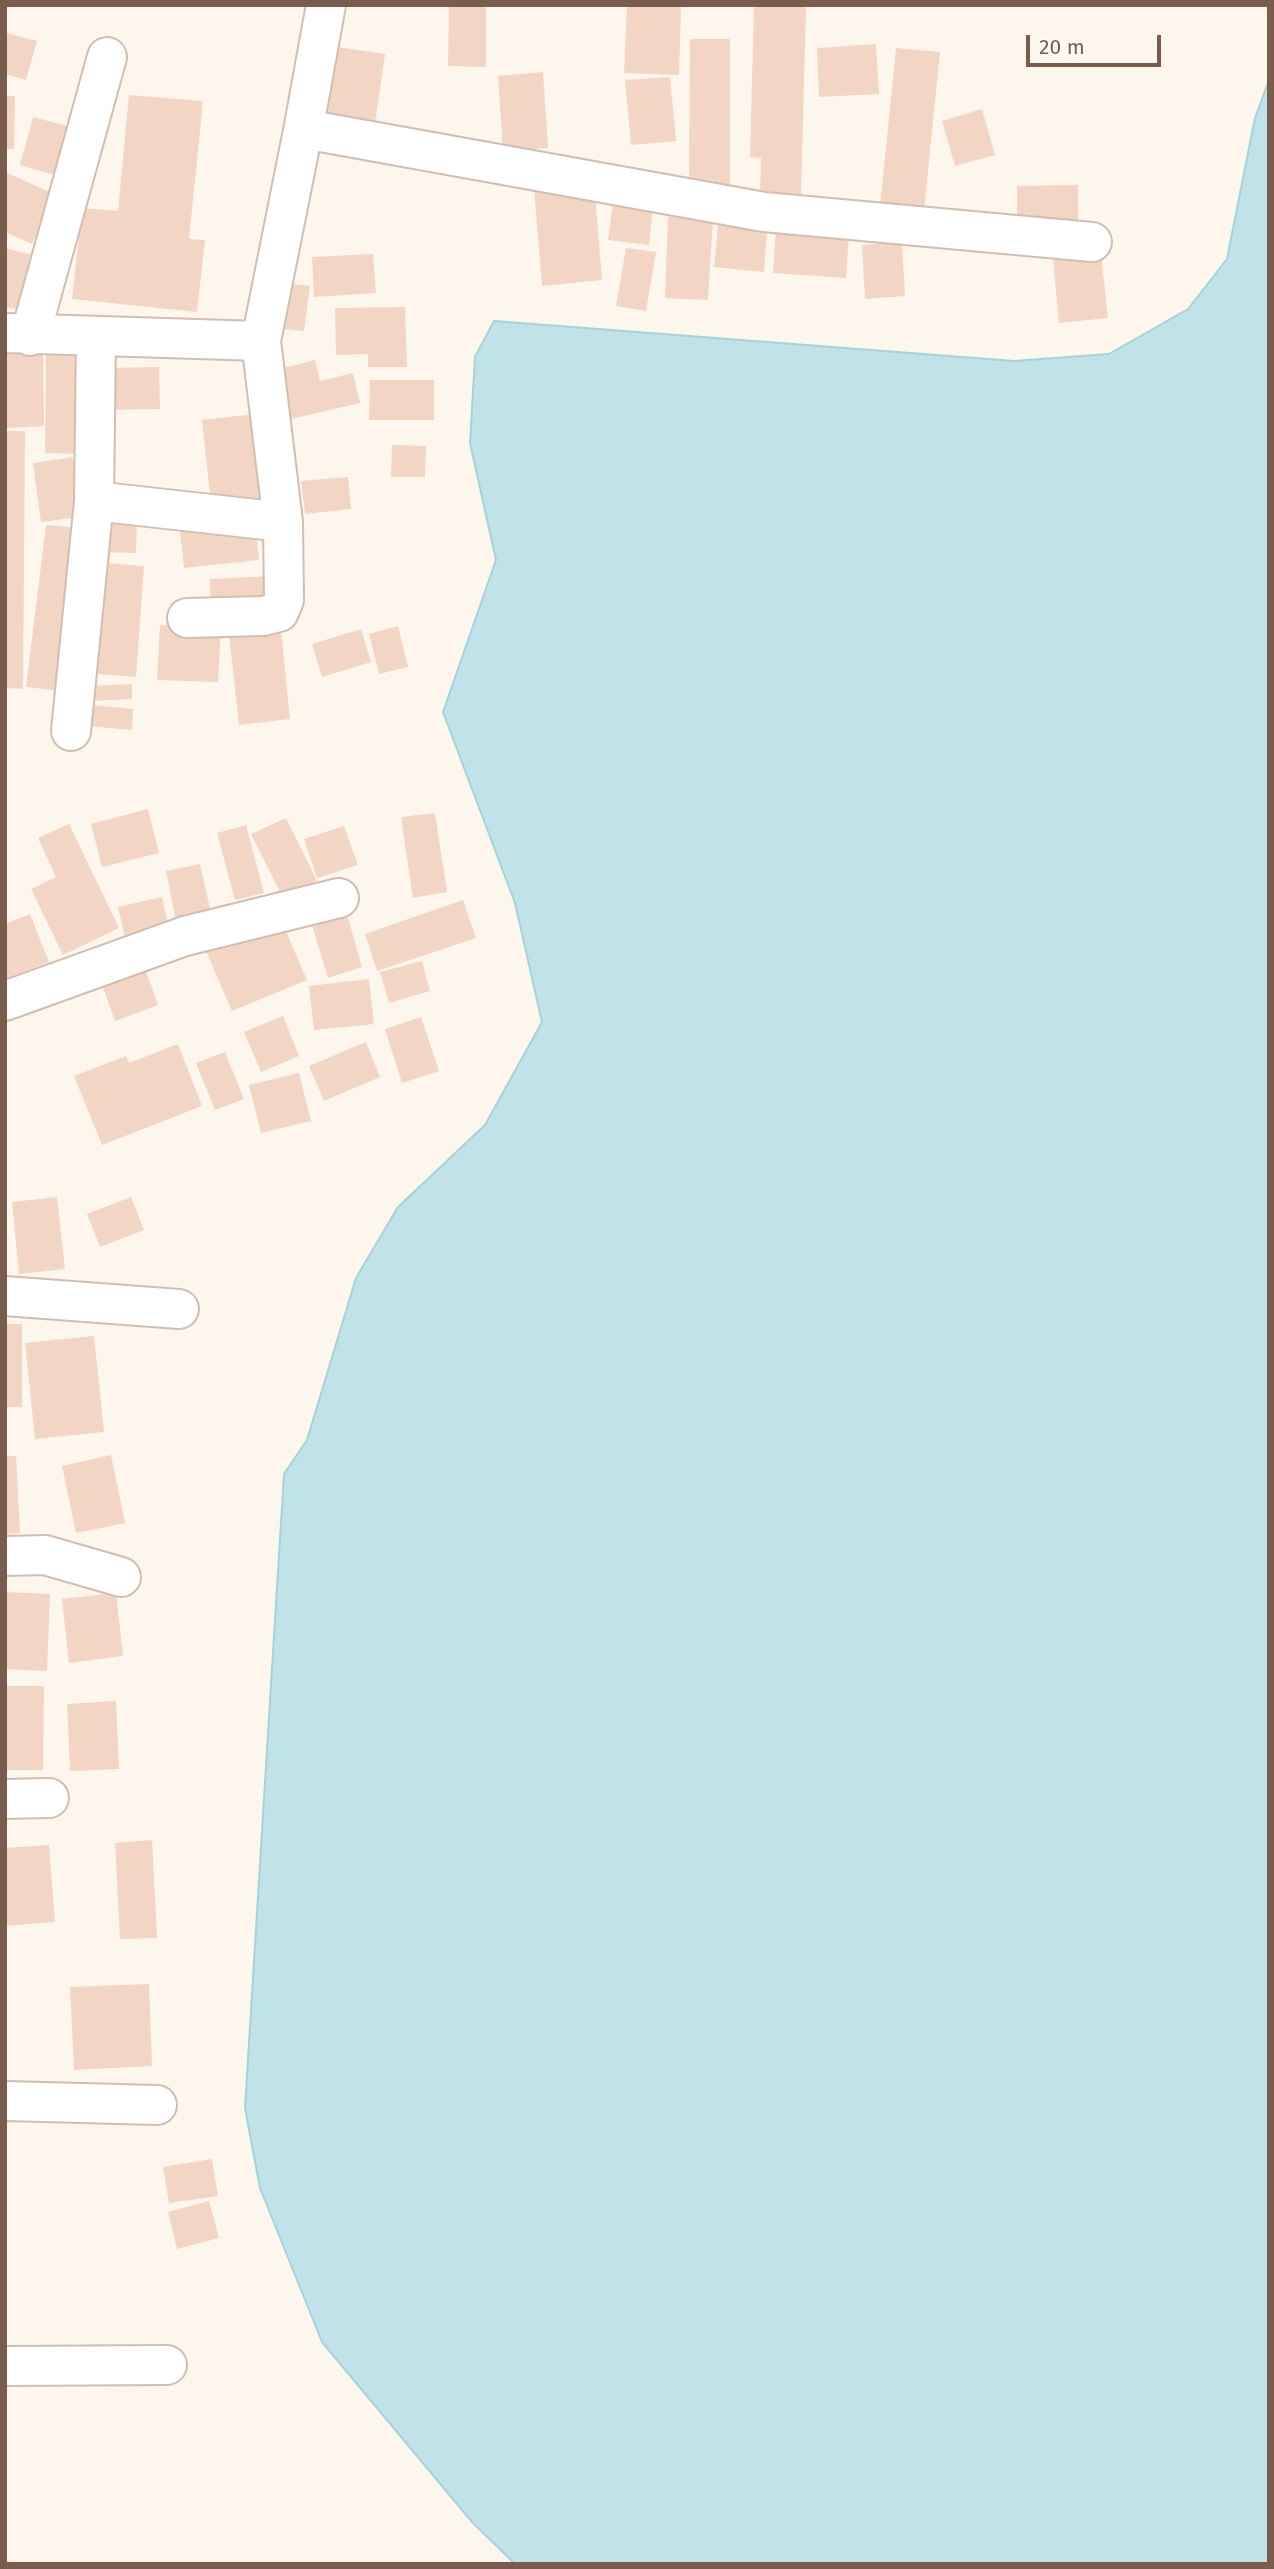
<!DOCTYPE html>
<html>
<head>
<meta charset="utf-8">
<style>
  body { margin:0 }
  #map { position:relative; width:1274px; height:2569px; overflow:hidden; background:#fdf6ec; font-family:"Fira Sans",sans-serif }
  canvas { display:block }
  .frame { position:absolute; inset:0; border:7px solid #7a5c4d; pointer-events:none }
  .scale { position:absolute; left:1026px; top:35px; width:135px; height:32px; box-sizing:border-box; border:4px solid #7a5c4d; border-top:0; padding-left:9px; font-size:21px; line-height:24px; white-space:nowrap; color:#7a5c4d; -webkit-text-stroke:5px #fffaf3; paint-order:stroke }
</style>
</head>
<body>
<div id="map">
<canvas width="1274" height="2569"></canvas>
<div class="frame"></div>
<div class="scale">20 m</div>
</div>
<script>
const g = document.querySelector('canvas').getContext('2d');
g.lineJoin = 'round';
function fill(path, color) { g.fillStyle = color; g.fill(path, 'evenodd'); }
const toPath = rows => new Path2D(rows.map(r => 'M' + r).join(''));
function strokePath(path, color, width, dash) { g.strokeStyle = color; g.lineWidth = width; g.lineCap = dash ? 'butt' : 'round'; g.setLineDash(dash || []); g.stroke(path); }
const water = toPath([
  [1269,80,1269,2564,515,2564,472,2522,322,2342,260,2188,245,2108,284,1474,307,1440,356,1278,398,1207,485,1125,542,1022,515,903,443,712,496,560,470,443,475,357,494,321,1014,361,1109,354,1188,309,1227,259,1255,118,1269,80]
]);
fill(water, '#bfe3e8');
strokePath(water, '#a5d3da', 2);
fill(toPath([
  [449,5,486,5,486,67,448,66],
  [627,5,681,5,679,75,624,73],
  [754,5,806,5,801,197,760,196,761,158,750,157],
  [6,33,37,41,26,80,5,74],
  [690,39,730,39,730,187,689,187],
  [876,44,879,94,819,97,817,48],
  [337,47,385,54,374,130,325,123],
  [896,48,940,52,924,210,880,206],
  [543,72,548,148,503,152,498,76],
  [670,77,676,141,631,145,625,80],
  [129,95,203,101,189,239,205,240,197,312,72,299,82,208,118,211],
  [5,96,15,96,14,149,5,149],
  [982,109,995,155,955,166,942,121],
  [33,117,79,129,65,178,20,165],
  [5,172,54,194,32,244,5,232],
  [594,183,602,280,542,286,534,189],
  [1078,185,1078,227,1017,228,1017,186],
  [614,193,654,198,649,245,608,240],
  [719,216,768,220,764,272,714,267],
  [668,217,713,219,708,300,665,298],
  [776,229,849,233,846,278,773,273],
  [902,242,905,296,865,299,862,245],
  [5,248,33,255,20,310,5,307],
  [626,248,656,252,646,311,616,306],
  [373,254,376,293,314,297,312,257],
  [1101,254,1108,318,1059,323,1053,260],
  [282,283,310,286,304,331,277,328],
  [405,307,407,367,368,367,368,354,336,355,335,308],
  [43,347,44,426,5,428,5,348],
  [46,353,85,353,83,454,45,453],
  [315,360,320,381,353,373,360,403,291,419,279,369],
  [159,367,160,409,103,410,102,368],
  [370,380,434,380,434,420,369,420],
  [255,414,264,498,211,504,202,420],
  [5,431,25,431,23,689,5,688],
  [392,445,426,446,425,477,391,477],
  [73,457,80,517,41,522,33,463],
  [348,477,351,509,305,514,301,481],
  [94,515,137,517,136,553,93,552],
  [255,523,259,560,184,568,180,531],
  [46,525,80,528,60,691,26,687],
  [95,562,144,566,136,677,87,673],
  [272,576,272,607,211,610,210,579],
  [280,620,290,719,239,725,228,625],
  [160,625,221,627,218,682,157,680],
  [398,626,408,667,379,674,369,634],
  [361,629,371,662,322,677,312,644],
  [132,684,132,699,90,701,90,686],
  [90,705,133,709,132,730,87,726],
  [148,809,159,853,102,867,91,824],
  [435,813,447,892,413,898,401,817],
  [286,818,317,881,283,898,251,834],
  [69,824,119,928,63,955,31,889,56,877,38,838],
  [246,825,264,893,235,900,217,833],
  [344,826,358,865,317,878,304,839],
  [200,864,211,913,176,921,166,871],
  [162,897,170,933,126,942,118,907],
  [463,900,476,938,377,971,365,934],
  [346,911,362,967,328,978,311,922],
  [30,914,49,962,5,979,5,924],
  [282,922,307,980,232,1011,206,951],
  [422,961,430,991,389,1003,380,972],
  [146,971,158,1005,115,1021,102,985],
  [369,979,374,1024,314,1030,309,986],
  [283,1016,299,1056,261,1072,244,1032],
  [421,1017,439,1071,402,1083,385,1029],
  [366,1042,380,1077,324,1101,309,1066],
  [178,1044,202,1106,102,1145,74,1076,126,1056,129,1063],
  [225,1052,244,1099,215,1110,196,1063],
  [299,1073,311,1121,261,1133,249,1085],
  [57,1197,65,1269,19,1274,12,1202],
  [131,1197,144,1230,100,1247,87,1214],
  [5,1324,22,1324,22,1407,5,1407],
  [94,1336,104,1432,35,1439,25,1343],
  [111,1455,125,1523,76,1533,62,1466],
  [5,1456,16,1456,20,1533,5,1534],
  [5,1592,50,1594,47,1671,5,1669],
  [116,1593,123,1656,69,1663,62,1599],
  [5,1686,44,1686,43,1770,5,1770],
  [116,1701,119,1769,70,1771,67,1704],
  [152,1840,157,1938,120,1939,115,1843],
  [49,1845,55,1922,5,1926,5,1848],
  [149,1984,152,2066,74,2070,70,1987],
  [212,2159,218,2196,169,2203,163,2167],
  [209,2201,219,2238,177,2249,168,2212]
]), '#f3d5c3');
const minor = toPath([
  [303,131,326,5],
  [5,333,261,341,303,131,321,132,764,212,1092,242],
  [30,336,107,57],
  [94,501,283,522],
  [187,618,263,616,279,612,284,600,283,522,261,341],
  [71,731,94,501,96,336],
  [5,1001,185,936,339,898],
  [5,1296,179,1309],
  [5,1556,45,1555,121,1577],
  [5,1799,49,1798],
  [5,2101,157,2105],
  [5,2366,167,2365]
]);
strokePath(minor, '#d1beb0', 42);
strokePath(minor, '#fff', 38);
</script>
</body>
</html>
